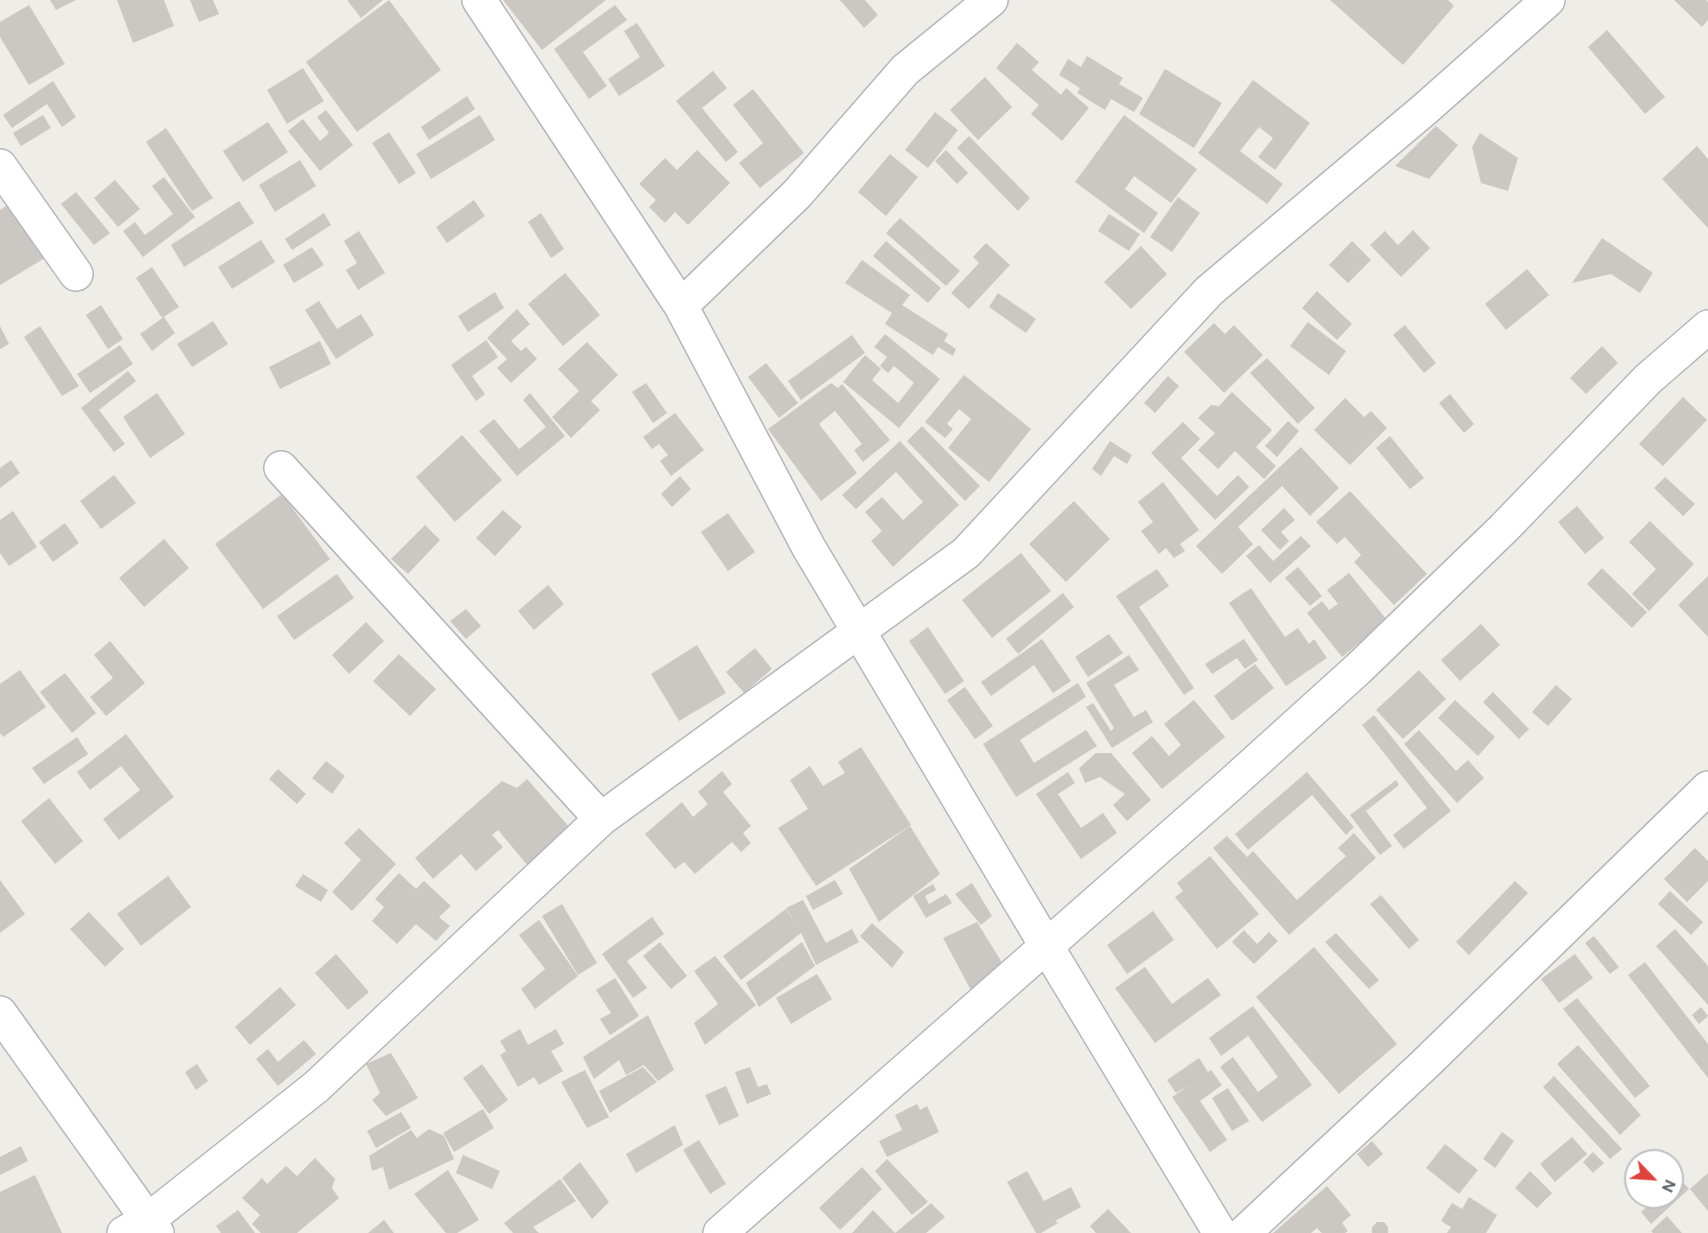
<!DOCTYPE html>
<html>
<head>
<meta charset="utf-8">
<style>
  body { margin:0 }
  #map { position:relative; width:1708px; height:1233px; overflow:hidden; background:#efede7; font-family:"DM Sans",sans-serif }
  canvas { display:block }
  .north { position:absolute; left:1624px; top:1149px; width:60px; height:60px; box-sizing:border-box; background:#fff; border:2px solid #bfc0c2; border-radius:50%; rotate:115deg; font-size:16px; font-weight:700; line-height:24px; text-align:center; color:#5e6266 }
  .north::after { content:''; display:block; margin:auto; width:21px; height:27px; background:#de423f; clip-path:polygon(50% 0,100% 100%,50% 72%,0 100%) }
</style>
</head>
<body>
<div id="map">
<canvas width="1708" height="1233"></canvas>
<div class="north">N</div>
</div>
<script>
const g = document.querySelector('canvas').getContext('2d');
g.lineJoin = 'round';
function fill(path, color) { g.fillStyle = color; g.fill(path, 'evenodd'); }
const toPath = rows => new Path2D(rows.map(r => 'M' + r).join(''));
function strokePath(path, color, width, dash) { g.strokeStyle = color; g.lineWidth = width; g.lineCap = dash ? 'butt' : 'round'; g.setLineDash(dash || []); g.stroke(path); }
fill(toPath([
  [50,0,76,0,56,10],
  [117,0,164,0,174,26,133,43],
  [190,0,213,0,219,14,199,22],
  [347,0,383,0,361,18],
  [389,0,441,70,357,132,306,62],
  [503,0,606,0,542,50],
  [840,0,865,0,878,15,864,28],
  [1330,0,1448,0,1454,6,1403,65],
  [1674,0,1706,0,1708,2,1708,20,1702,27],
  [29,5,65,64,29,85,0,37,0,22],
  [615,5,627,20,583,52,607,86,589,99,554,49],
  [637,23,665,66,619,96,608,79,640,57,624,31],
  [1607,30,1665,97,1645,114,1588,47],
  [1017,43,1039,62,1032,70,1061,95,1066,88,1089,108,1062,141,1031,114,1039,105,996,68],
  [1087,56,1123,78,1119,84,1143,98,1134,112,1111,99,1105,110,1077,93,1080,88,1059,75,1068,59,1081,67],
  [303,68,324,101,287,124,267,90],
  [1165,69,1222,103,1194,148,1139,114],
  [713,71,727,88,702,108,738,152,726,162,676,101],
  [985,77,1012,107,978,140,950,110],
  [1253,80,1310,123,1275,170,1258,157,1273,138,1259,127,1240,151,1283,184,1267,204,1198,153],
  [53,81,76,117,62,127,47,104,12,128,3,115],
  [753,89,804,153,760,188,739,163,763,143,733,105],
  [467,96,475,109,429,140,421,127],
  [326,110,353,145,320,171,288,131,303,119,320,141,329,133,317,117],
  [935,112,958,130,928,168,905,150],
  [43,115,51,128,21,146,13,133],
  [480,115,495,140,431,179,416,154],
  [1124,115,1197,169,1171,203,1134,176,1125,189,1158,213,1144,233,1075,182],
  [268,122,288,152,243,182,223,151],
  [1436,126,1458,145,1429,179,1395,166],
  [166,128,213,198,192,211,146,142],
  [389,132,416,173,399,184,372,143],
  [1480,133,1518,158,1508,191,1481,183,1472,147],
  [969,136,1030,198,1018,211,957,148],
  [1697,146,1708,159,1708,228,1662,179],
  [697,150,730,183,688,225,675,212,665,223,649,207,656,200,639,184,665,158,677,170],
  [946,150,968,173,957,184,935,161],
  [890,154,918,177,886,216,858,192],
  [300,160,316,186,275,212,259,185],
  [164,177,195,217,143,257,123,231,135,222,145,235,173,214,152,186],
  [115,180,140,209,118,227,94,198],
  [76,192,110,233,94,245,61,204],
  [1178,197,1200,213,1172,252,1150,237],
  [17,199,50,255,0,285,0,210],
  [474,200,485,216,447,243,436,227],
  [239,201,254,223,184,267,171,245],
  [324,213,331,225,292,250,285,239],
  [541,213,564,249,551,258,528,222],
  [1109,214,1140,234,1129,251,1098,231],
  [900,218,960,271,946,286,886,233],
  [1413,230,1430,248,1401,277,1370,245,1385,231,1398,245],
  [359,231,385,273,358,290,346,270,357,263,344,241],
  [1602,238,1653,273,1640,293,1611,274,1572,283],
  [261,240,275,262,232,289,218,267],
  [886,241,941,288,928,303,873,256],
  [1352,241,1371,260,1348,283,1329,265],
  [986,243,1010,265,969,309,951,293,979,263,973,257],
  [1141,246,1167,274,1131,309,1104,282],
  [312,247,324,265,294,283,283,265],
  [862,260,910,295,902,305,948,334,944,341,956,349,953,356,938,347,933,355,885,324,892,313,845,283],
  [152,267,179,307,162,318,136,278],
  [1527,269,1549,295,1506,330,1485,304],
  [565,273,600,315,563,346,528,304],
  [1317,291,1352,324,1337,340,1302,308],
  [495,292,504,308,468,332,458,316],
  [998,293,1036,319,1026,333,989,307],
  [319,301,337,329,361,314,374,335,336,359,305,310],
  [101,305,123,339,108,349,86,315],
  [517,309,530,324,511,341,521,351,526,347,537,359,511,383,497,368,507,359,487,338],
  [164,317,175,333,152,351,140,334],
  [213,321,228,344,192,367,177,344],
  [1308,322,1346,351,1329,375,1290,346],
  [1214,323,1225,334,1234,325,1263,355,1224,393,1184,352],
  [1405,325,1436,363,1424,373,1393,335],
  [0,326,9,344,0,349],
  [40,326,79,386,62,396,24,337],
  [885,334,940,379,899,428,843,382,865,355,881,369,872,380,898,403,914,383,894,366,888,373,880,366,887,357,874,347],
  [852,335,865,353,801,400,788,381],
  [486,340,498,357,472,376,485,394,476,401,451,365],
  [320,341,331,364,280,389,269,367],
  [587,342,618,375,591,401,600,410,571,438,552,417,579,391,558,369],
  [120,345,133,364,90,393,77,374],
  [1602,346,1618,363,1586,394,1570,378],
  [1267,358,1315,408,1298,424,1250,373],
  [766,363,798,403,779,418,748,377],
  [128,371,136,381,99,410,125,444,114,452,81,408],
  [964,375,1031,429,989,482,948,448,971,419,959,409,947,424,953,429,945,438,925,422],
  [1168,376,1179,386,1155,413,1144,403],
  [646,383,667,413,653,423,632,392],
  [831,383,838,388,842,384,890,440,863,462,854,450,862,444,835,411,819,424,857,473,821,501,768,429],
  [1232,392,1272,430,1256,447,1276,466,1264,479,1235,451,1218,469,1198,450,1215,433,1198,418,1211,405,1219,406],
  [157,393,185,434,150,458,123,417],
  [530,393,565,436,517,476,479,431,494,419,519,449,546,427,523,400],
  [1450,394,1474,424,1464,433,1439,403],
  [1683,397,1707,420,1663,466,1639,444],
  [1345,398,1364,417,1371,411,1387,428,1350,465,1314,430],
  [675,413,704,450,671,476,660,461,668,455,659,444,652,449,643,437],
  [1288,421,1299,431,1277,457,1265,446],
  [1183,422,1200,439,1181,458,1217,496,1238,475,1249,487,1215,520,1151,453],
  [922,426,980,486,965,501,907,441],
  [462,435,502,480,455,522,416,477],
  [1390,436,1424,478,1410,489,1376,448],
  [900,441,959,505,893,567,871,541,882,531,865,512,882,497,903,520,923,502,896,472,856,509,842,495],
  [1110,441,1132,455,1127,464,1114,456,1101,476,1092,469],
  [1301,447,1339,488,1310,516,1282,486,1238,527,1253,544,1222,574,1196,546],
  [11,460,20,473,0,488,0,468],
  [114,475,136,503,101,529,80,501],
  [680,476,691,489,672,507,661,494],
  [1665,477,1695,504,1683,516,1654,488],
  [1163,482,1199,530,1180,544,1185,551,1174,558,1166,548,1159,554,1141,531,1153,522,1138,502],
  [1350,491,1427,574,1394,605,1354,562,1361,555,1345,537,1337,544,1316,522],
  [282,494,330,559,263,609,215,544],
  [1074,501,1110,539,1066,582,1029,544],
  [1577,506,1604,538,1585,554,1558,522],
  [1284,508,1295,520,1281,532,1289,541,1280,550,1261,530],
  [503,510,522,527,495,556,476,538],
  [13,511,37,547,9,566,0,553,0,520],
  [728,513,755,552,728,571,701,532],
  [1650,521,1694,564,1649,611,1632,594,1656,569,1629,542],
  [65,523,79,543,53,562,39,542],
  [425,525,440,540,408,574,391,559],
  [1301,536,1311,546,1270,583,1246,556,1259,545,1273,561],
  [164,539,189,568,144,607,119,578],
  [1021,553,1051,591,992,638,962,600],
  [1298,567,1322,596,1310,606,1285,578],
  [1602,568,1647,612,1632,628,1587,584],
  [1157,569,1169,586,1139,607,1194,688,1184,695,1116,596],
  [1349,573,1387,620,1342,657,1307,613,1322,601,1329,610,1338,604,1327,590],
  [337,574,354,598,294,640,277,616],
  [1708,576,1708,637,1678,605],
  [548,585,564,604,534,630,518,611],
  [1251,588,1285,637,1298,628,1309,644,1314,639,1327,658,1286,686,1229,603],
  [1063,593,1074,607,1018,654,1006,639],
  [466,609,481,626,466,639,450,621],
  [366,622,384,641,349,674,332,655],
  [1481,624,1500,645,1460,681,1441,660],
  [928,627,964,681,945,694,909,641],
  [1109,634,1123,653,1088,677,1075,657],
  [1042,639,1071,681,1053,693,1034,665,991,696,981,682],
  [1244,639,1258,660,1245,669,1237,658,1212,674,1205,664],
  [110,641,145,683,106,716,90,697,113,678,94,655],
  [697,645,726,693,679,721,651,674],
  [755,648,772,669,744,693,726,672],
  [399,654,436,689,410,716,373,681],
  [1129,655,1139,670,1114,685,1134,717,1146,710,1153,722,1112,748,1086,707,1093,703,1111,731,1114,728,1086,683],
  [1255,664,1274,688,1232,721,1214,696],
  [20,670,46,707,3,737,0,733,0,684],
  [1419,670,1446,699,1403,739,1376,710],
  [65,673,96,713,72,733,40,692],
  [1078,683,1086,697,1020,740,1034,763,1086,730,1097,746,1016,797,983,744],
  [1556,685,1572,699,1548,726,1532,712],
  [965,687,993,726,975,739,947,700],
  [1493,692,1529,729,1519,739,1483,702],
  [1194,700,1225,737,1162,789,1132,753,1152,736,1169,756,1181,745,1164,724],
  [1455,700,1495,737,1478,756,1438,718],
  [1374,715,1451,811,1404,849,1393,835,1427,808,1362,725],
  [1419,730,1456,771,1468,760,1484,778,1457,803,1404,744],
  [126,734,174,797,119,840,103,819,140,790,121,766,90,790,77,772],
  [77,737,88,754,44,784,32,768],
  [861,747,911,825,816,886,778,828,808,809,790,780,810,766,823,786,845,773,838,762],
  [1096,753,1111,753,1151,800,1127,821,1113,805,1125,794,1100,777,1085,783,1079,768],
  [326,761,345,776,332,794,312,778],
  [278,769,306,794,297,804,269,779],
  [722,771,732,784,723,792,751,826,743,833,751,843,741,852,732,842,695,874,684,862,675,869,645,834,682,802,693,817,708,804,698,792],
  [1068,772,1075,783,1058,794,1081,828,1103,813,1117,833,1081,859,1036,794],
  [1307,772,1354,827,1346,835,1312,795,1248,850,1235,834],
  [527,779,572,830,529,867,498,830,492,835,503,847,476,871,461,854,433,879,415,858,502,781,517,788],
  [1396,780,1399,785,1366,811,1392,846,1380,855,1350,815],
  [49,798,83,841,55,864,21,821],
  [910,826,940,874,879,922,849,869],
  [359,828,396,864,352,911,332,892,361,860,344,843],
  [1354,833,1376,858,1289,935,1213,848,1227,836,1247,857,1253,851,1297,900,1346,856,1338,848],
  [1695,848,1708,861,1708,881,1687,902,1664,879],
  [1210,856,1259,914,1217,949,1175,897,1183,891,1177,883],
  [399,873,416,889,424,881,451,906,439,917,450,926,436,941,416,924,397,944,372,921,384,907,375,899],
  [303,874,328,890,321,902,295,886],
  [168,876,191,907,141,946,117,914],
  [0,880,25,914,0,933],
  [835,880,843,894,813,910,806,896],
  [1515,881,1528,893,1469,955,1456,942],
  [972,883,992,916,981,925,955,894],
  [933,884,936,890,925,896,929,904,946,894,952,903,926,918,913,896],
  [1670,891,1703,922,1691,935,1658,904],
  [1381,895,1419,940,1409,949,1370,904],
  [803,900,826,943,852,929,859,942,816,965,801,933,741,980,723,956,786,909,799,929,786,908],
  [562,904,597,963,578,975,542,916],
  [1153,911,1174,940,1127,974,1107,945],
  [89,912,124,949,105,967,70,929],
  [652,917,664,934,627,961,647,988,633,998,602,954],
  [539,920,578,976,535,1009,521,989,545,969,519,935],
  [977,922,1009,974,973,994,943,938],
  [872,923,904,952,892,968,860,936],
  [1675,929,1708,966,1708,1005,1656,946],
  [1244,930,1257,944,1269,932,1278,941,1254,964,1232,942],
  [1336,933,1379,980,1369,989,1325,942],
  [1594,936,1619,967,1610,974,1585,943],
  [660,942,687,976,671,989,643,956],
  [802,942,815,966,759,1007,746,983],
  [1314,947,1397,1044,1339,1094,1256,997],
  [336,954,369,992,348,1010,315,973],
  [1575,954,1593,978,1559,1003,1541,979],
  [715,956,756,1005,705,1045,694,1023,718,1004,694,971],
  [1645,962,1708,1044,1708,1078,1628,975],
  [1145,967,1172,1004,1208,978,1221,995,1155,1043,1115,988],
  [817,974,832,999,791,1024,776,998],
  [615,978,639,1016,610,1035,600,1019,611,1013,596,990],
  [280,987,296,1005,250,1045,235,1027],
  [1577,998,1650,1086,1635,1098,1563,1009],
  [1253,1006,1312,1085,1262,1122,1220,1067,1233,1057,1258,1092,1278,1077,1248,1036,1221,1056,1209,1038],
  [1701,1007,1708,1016,1699,1024,1692,1015],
  [648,1015,674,1070,658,1081,644,1065,626,1075,619,1060,594,1079,583,1057],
  [520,1029,528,1045,556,1029,564,1044,551,1051,563,1071,539,1085,534,1077,518,1087,500,1055,506,1051,500,1041],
  [304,1040,316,1054,278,1086,256,1059,268,1049,278,1062],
  [1578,1045,1641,1115,1620,1135,1557,1064],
  [391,1053,418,1098,386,1116,372,1100,380,1093,366,1064],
  [1199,1058,1208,1072,1211,1070,1222,1085,1200,1101,1227,1140,1210,1152,1172,1097,1190,1085,1176,1093,1167,1080],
  [197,1064,208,1081,196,1090,185,1072],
  [482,1064,508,1100,489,1114,463,1078],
  [643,1067,657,1082,610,1113,599,1091],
  [750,1067,758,1087,767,1084,771,1094,747,1104,735,1072],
  [585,1070,609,1117,587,1128,561,1082],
  [1554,1076,1622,1149,1610,1159,1543,1087],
  [726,1086,739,1116,719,1125,705,1095],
  [1228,1088,1249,1121,1232,1131,1212,1098],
  [917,1104,920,1110,927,1106,939,1132,887,1157,879,1141,902,1130,895,1115],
  [483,1109,494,1128,454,1152,443,1133],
  [401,1112,411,1128,376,1148,367,1131],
  [675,1125,683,1145,636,1173,626,1154],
  [429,1129,444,1136,454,1159,389,1190,383,1167,372,1171,369,1156,411,1130,417,1138],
  [1502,1132,1514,1141,1495,1168,1483,1159],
  [1572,1137,1587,1154,1555,1182,1540,1164],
  [699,1140,726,1184,710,1194,683,1150],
  [1372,1141,1383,1154,1368,1167,1357,1154],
  [1445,1144,1478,1170,1459,1194,1426,1168],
  [21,1146,28,1161,0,1175,0,1157],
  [1593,1152,1604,1163,1593,1173,1583,1162],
  [463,1155,500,1171,492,1189,456,1173],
  [315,1158,335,1179,332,1188,339,1198,297,1233,261,1233,252,1224,260,1215,242,1198,262,1178,267,1184,286,1166,297,1176],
  [887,1159,928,1202,912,1215,875,1171],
  [580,1162,609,1202,592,1219,562,1178],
  [862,1167,882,1189,840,1230,819,1208],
  [448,1170,479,1220,457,1233,446,1233,414,1194],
  [1027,1171,1044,1201,1071,1187,1081,1207,1055,1221,1058,1223,1041,1233,1036,1233,1007,1182],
  [1530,1171,1552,1193,1537,1208,1515,1188],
  [1708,1173,1708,1211,1690,1189],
  [35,1175,62,1233,0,1233,0,1192],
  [1679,1178,1689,1189,1651,1224,1641,1212,1658,1197,1672,1197,1672,1184],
  [560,1179,576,1201,533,1227,539,1233,513,1233,504,1223],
  [1327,1186,1351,1215,1342,1223,1348,1231,1345,1233,1322,1233,1317,1228,1311,1233,1273,1233],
  [1469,1197,1497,1215,1486,1233,1447,1233,1451,1227,1441,1221,1452,1203,1462,1209],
  [931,1203,945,1217,926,1233,852,1233,873,1210,895,1233],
  [1108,1209,1131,1233,1096,1233,1090,1226],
  [238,1210,255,1233,221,1233,216,1226],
  [1667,1216,1682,1233,1653,1233,1651,1231],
  [384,1220,394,1233,368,1233],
  [1377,1222,1384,1222,1388,1227,1388,1233,1372,1233,1372,1227]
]), '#cbc8c4');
const street = toPath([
  [479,0,681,306,809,548,1047,947,1220,1233],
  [0,166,76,274],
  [681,306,797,194,905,70,991,0],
  [281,468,601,819],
  [0,1013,157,1233],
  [124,1233,148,1220,316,1087,601,819,966,553,1209,291,1425,109,1548,0],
  [720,1233,1231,784,1358,669,1504,528,1648,379,1708,327],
  [1244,1233,1425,1064,1708,788]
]);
strokePath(street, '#b4b7ba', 36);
strokePath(street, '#fff', 33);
</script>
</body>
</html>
